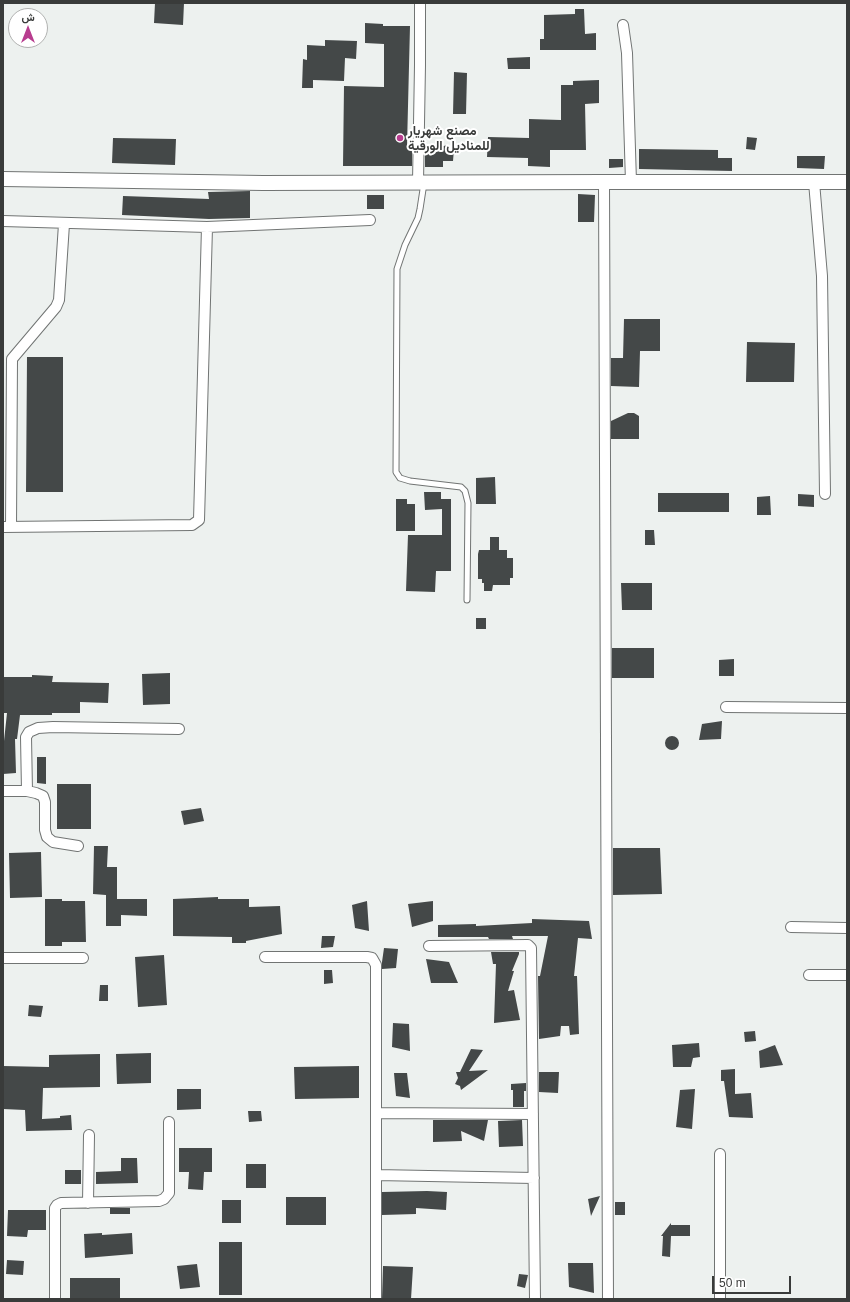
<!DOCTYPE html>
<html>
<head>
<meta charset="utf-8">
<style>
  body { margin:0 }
  #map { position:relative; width:850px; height:1302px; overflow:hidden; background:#edf1ef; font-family:Arial,Vazirmatn,sans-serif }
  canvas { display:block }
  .frame { position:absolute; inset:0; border:4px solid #393b3a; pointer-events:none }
  .north { position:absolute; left:8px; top:8px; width:40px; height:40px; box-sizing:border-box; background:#fff; border:1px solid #b0b1b0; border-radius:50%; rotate:0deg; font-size:11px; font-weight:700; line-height:16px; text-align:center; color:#393b3a }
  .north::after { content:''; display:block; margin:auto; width:14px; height:18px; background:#b83d8f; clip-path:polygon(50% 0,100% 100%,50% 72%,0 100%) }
  .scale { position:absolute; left:712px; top:1276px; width:79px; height:18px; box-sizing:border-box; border:2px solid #393b3a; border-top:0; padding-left:5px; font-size:12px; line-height:14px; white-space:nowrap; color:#393b3a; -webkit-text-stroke:3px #fff; paint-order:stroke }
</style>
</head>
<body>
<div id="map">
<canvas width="850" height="1302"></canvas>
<div class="frame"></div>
<div class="north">ش</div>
<div class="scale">50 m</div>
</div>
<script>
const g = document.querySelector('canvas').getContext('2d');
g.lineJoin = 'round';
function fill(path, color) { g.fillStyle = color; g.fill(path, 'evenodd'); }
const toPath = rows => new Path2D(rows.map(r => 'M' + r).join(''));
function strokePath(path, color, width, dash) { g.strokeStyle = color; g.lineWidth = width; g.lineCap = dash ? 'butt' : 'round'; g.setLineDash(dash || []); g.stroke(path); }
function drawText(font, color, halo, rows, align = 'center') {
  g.font = font + ' Arial,Vazirmatn,sans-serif'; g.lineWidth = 4; g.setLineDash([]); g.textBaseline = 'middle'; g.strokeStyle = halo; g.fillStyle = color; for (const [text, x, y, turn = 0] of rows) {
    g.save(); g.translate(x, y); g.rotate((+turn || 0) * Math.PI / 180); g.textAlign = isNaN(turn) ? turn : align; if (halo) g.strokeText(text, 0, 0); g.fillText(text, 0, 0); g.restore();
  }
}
fill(toPath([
  [155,3,184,3,183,25,154,23],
  [575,9,584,9,585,34,596,33,596,50,540,50,540,39,544,39,544,15,575,14],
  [365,23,383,24,383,26,410,26,407,146,412,146,412,166,343,166,344,86,384,87,384,44,365,43],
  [325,40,357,41,356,59,345,58,344,81,313,80,313,88,302,88,303,59,307,60,307,45,325,46],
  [530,57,530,69,508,69,507,58],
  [454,72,467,73,466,114,453,114],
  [599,80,599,103,585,104,586,150,550,150,550,167,528,166,528,158,487,157,488,137,529,138,529,119,561,120,561,85,573,85,573,81],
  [747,137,757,138,755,150,746,149],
  [113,138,176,139,175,165,112,163],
  [448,145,454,149,453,161,443,161,443,167,425,167,425,146,439,147],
  [639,149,718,150,718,158,732,158,732,171,639,169],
  [797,156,825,156,824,169,797,168],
  [609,159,623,159,623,167,609,168],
  [250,191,250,218,209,219,122,215,123,196,209,199,208,192],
  [578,194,595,195,594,222,578,222],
  [367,195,384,195,384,209,367,209],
  [624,319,660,319,660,351,640,351,639,387,611,386,611,358,623,358],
  [747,342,795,343,794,382,746,382],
  [27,357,63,357,63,492,26,492],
  [628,413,634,413,639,416,639,439,611,439,611,421],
  [495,477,496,504,476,504,476,478],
  [424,492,441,492,441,499,451,499,451,571,436,571,435,592,406,591,408,535,442,535,442,509,425,510],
  [658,493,729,493,729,512,658,512],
  [798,494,814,495,814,507,798,506],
  [770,496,771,515,757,515,757,497],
  [396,499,407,499,407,504,415,504,415,531,396,531],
  [645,530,654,530,655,545,645,545],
  [490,537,499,537,499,550,507,550,507,558,513,558,513,578,510,578,510,585,493,585,492,591,484,591,484,583,482,583,482,579,478,579,478,554,479,550,490,550],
  [621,583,652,583,652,610,622,610],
  [476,618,486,618,486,629,476,629],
  [612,648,654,648,654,678,612,678],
  [734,659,734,676,719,676,719,660],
  [170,673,170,704,143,705,142,674],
  [32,675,53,676,52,682,109,683,108,703,80,702,80,713,52,713,52,715,20,715,17,739,15,739,16,773,3,774,3,741,4,741,7,713,3,713,3,677,32,677],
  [722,721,721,739,699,740,702,724],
  '665 743a7 7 0 1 1 14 0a7 7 0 1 1-14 0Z',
  [37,757,46,757,46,784,37,783],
  [57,784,91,784,91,829,57,829],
  [201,808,204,821,184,825,181,811],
  [94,846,108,846,107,867,117,867,117,899,147,899,147,916,121,915,121,926,106,926,106,895,93,894],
  [613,848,660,848,662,894,613,895],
  [41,852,42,897,10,898,9,853],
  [218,897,218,899,249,899,249,907,280,906,282,934,246,941,246,943,232,943,232,937,173,936,173,899],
  [45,899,62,899,62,901,85,901,86,942,62,942,62,946,45,946],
  [367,901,369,931,355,928,352,905],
  [433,901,433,921,412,927,408,904],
  [532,919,589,921,592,939,578,938,574,976,577,976,579,1034,570,1035,569,1026,561,1026,560,1036,539,1039,538,976,540,976,548,936,512,936,513,939,489,939,488,937,438,937,438,925,476,924,476,926,532,923],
  [322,936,335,936,333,947,321,948],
  [384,948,398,949,396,968,382,969,382,962],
  [491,952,519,952,519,954,512,971,514,971,508,991,514,990,520,1020,494,1023,496,964,493,964],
  [164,955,167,1005,138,1007,135,957],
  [426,959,449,962,458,983,431,983],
  [324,970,332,970,333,983,324,984],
  [100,985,108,985,108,1001,99,1001],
  [29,1005,43,1006,41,1017,28,1016],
  [393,1023,409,1024,410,1051,392,1047],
  [755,1031,756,1041,745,1042,744,1032],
  [699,1043,700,1057,693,1058,691,1067,673,1067,672,1045],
  [775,1045,783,1065,760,1068,759,1051],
  [471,1049,483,1050,469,1071,488,1070,461,1090,460,1086,455,1084,458,1078,456,1072,460,1072],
  [151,1053,151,1083,117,1084,116,1054],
  [100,1054,100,1087,43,1088,42,1119,60,1118,60,1116,71,1115,72,1130,26,1131,25,1110,3,1109,3,1066,49,1067,49,1055],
  [359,1066,359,1098,295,1099,294,1067],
  [735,1069,735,1094,751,1093,753,1118,729,1117,724,1081,721,1081,721,1070],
  [539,1072,559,1072,558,1093,539,1092],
  [394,1073,407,1073,410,1098,396,1096],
  [526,1083,526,1091,524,1091,524,1107,513,1107,513,1090,511,1090,511,1084],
  [177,1089,201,1089,201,1109,177,1110],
  [695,1089,692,1129,676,1127,680,1090],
  [248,1111,261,1111,262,1121,249,1122],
  [433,1120,488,1120,484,1141,461,1131,462,1141,433,1142],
  [522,1120,523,1146,499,1147,498,1121],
  [179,1148,212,1148,212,1172,204,1172,203,1190,188,1189,189,1172,179,1172],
  [121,1158,137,1158,138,1183,96,1184,96,1172,121,1171],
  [246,1164,266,1164,266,1188,246,1188],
  [65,1170,81,1170,81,1184,65,1184],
  [427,1191,447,1192,446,1210,416,1208,416,1214,382,1215,382,1192],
  [600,1196,591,1216,588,1199],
  [286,1197,326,1197,326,1225,286,1225],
  [222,1200,241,1200,241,1223,222,1223],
  [615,1202,625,1202,625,1215,615,1215],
  [110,1208,130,1208,130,1214,110,1214],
  [8,1210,46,1210,46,1230,28,1230,27,1237,7,1236],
  [671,1223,671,1225,690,1225,690,1236,671,1236,670,1257,662,1256,663,1236,661,1236],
  [102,1233,102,1235,132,1233,133,1254,85,1258,84,1234],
  [219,1242,242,1242,242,1295,219,1295],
  [7,1260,24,1261,23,1275,6,1274],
  [568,1263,593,1263,594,1293,569,1287],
  [197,1264,200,1287,180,1289,177,1266],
  [383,1266,413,1267,411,1299,382,1299],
  [519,1274,528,1275,525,1288,517,1286],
  [70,1278,120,1278,120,1299,70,1299]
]), '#444848');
const service = toPath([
  [424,183,420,209,418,218,405,245,397,269,396,472,400,478,410,481,461,487,465,491,468,503,467,600]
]);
const minor = toPath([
  [623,25,627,53,631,182],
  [418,182,420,65,420,3],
  [604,182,608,1299],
  [814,182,822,276,825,494],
  [3,221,207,227,370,220],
  [3,527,192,525,199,520,207,227],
  [11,527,12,359,56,307,59,300,64,224],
  [726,707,847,708],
  [3,791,27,791,26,737,29,732,38,728,53,727,179,729],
  [27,791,36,793,43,796,45,802,45,830,47,837,53,842,78,846],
  [791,927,847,928],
  [429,946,528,945,531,948,535,1299],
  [265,957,367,957,372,958,376,965,376,1299],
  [3,958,83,958],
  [809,975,847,975],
  [376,1113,533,1114],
  [720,1154,720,1299],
  [376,1175,534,1178],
  [88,1203,89,1135],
  [55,1299,55,1208,57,1205,61,1203,159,1201,164,1199,169,1193,169,1122]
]);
const secondary = toPath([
  [3,179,263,183,604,182,847,182]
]);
strokePath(service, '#717473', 7);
strokePath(minor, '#717473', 12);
strokePath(secondary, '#717473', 16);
strokePath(service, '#fff', 5);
strokePath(minor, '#fff', 10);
strokePath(secondary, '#fff', 14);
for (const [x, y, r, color] of [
  [400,138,4,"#b83d8f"]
]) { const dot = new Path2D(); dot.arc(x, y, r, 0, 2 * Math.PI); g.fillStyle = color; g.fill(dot); strokePath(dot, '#fff', 1.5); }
drawText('bold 13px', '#393b3a', '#fff', [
  ["مصنع شهريار",408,131],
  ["للمناديل الورقية",408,146]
], 'left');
</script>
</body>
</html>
